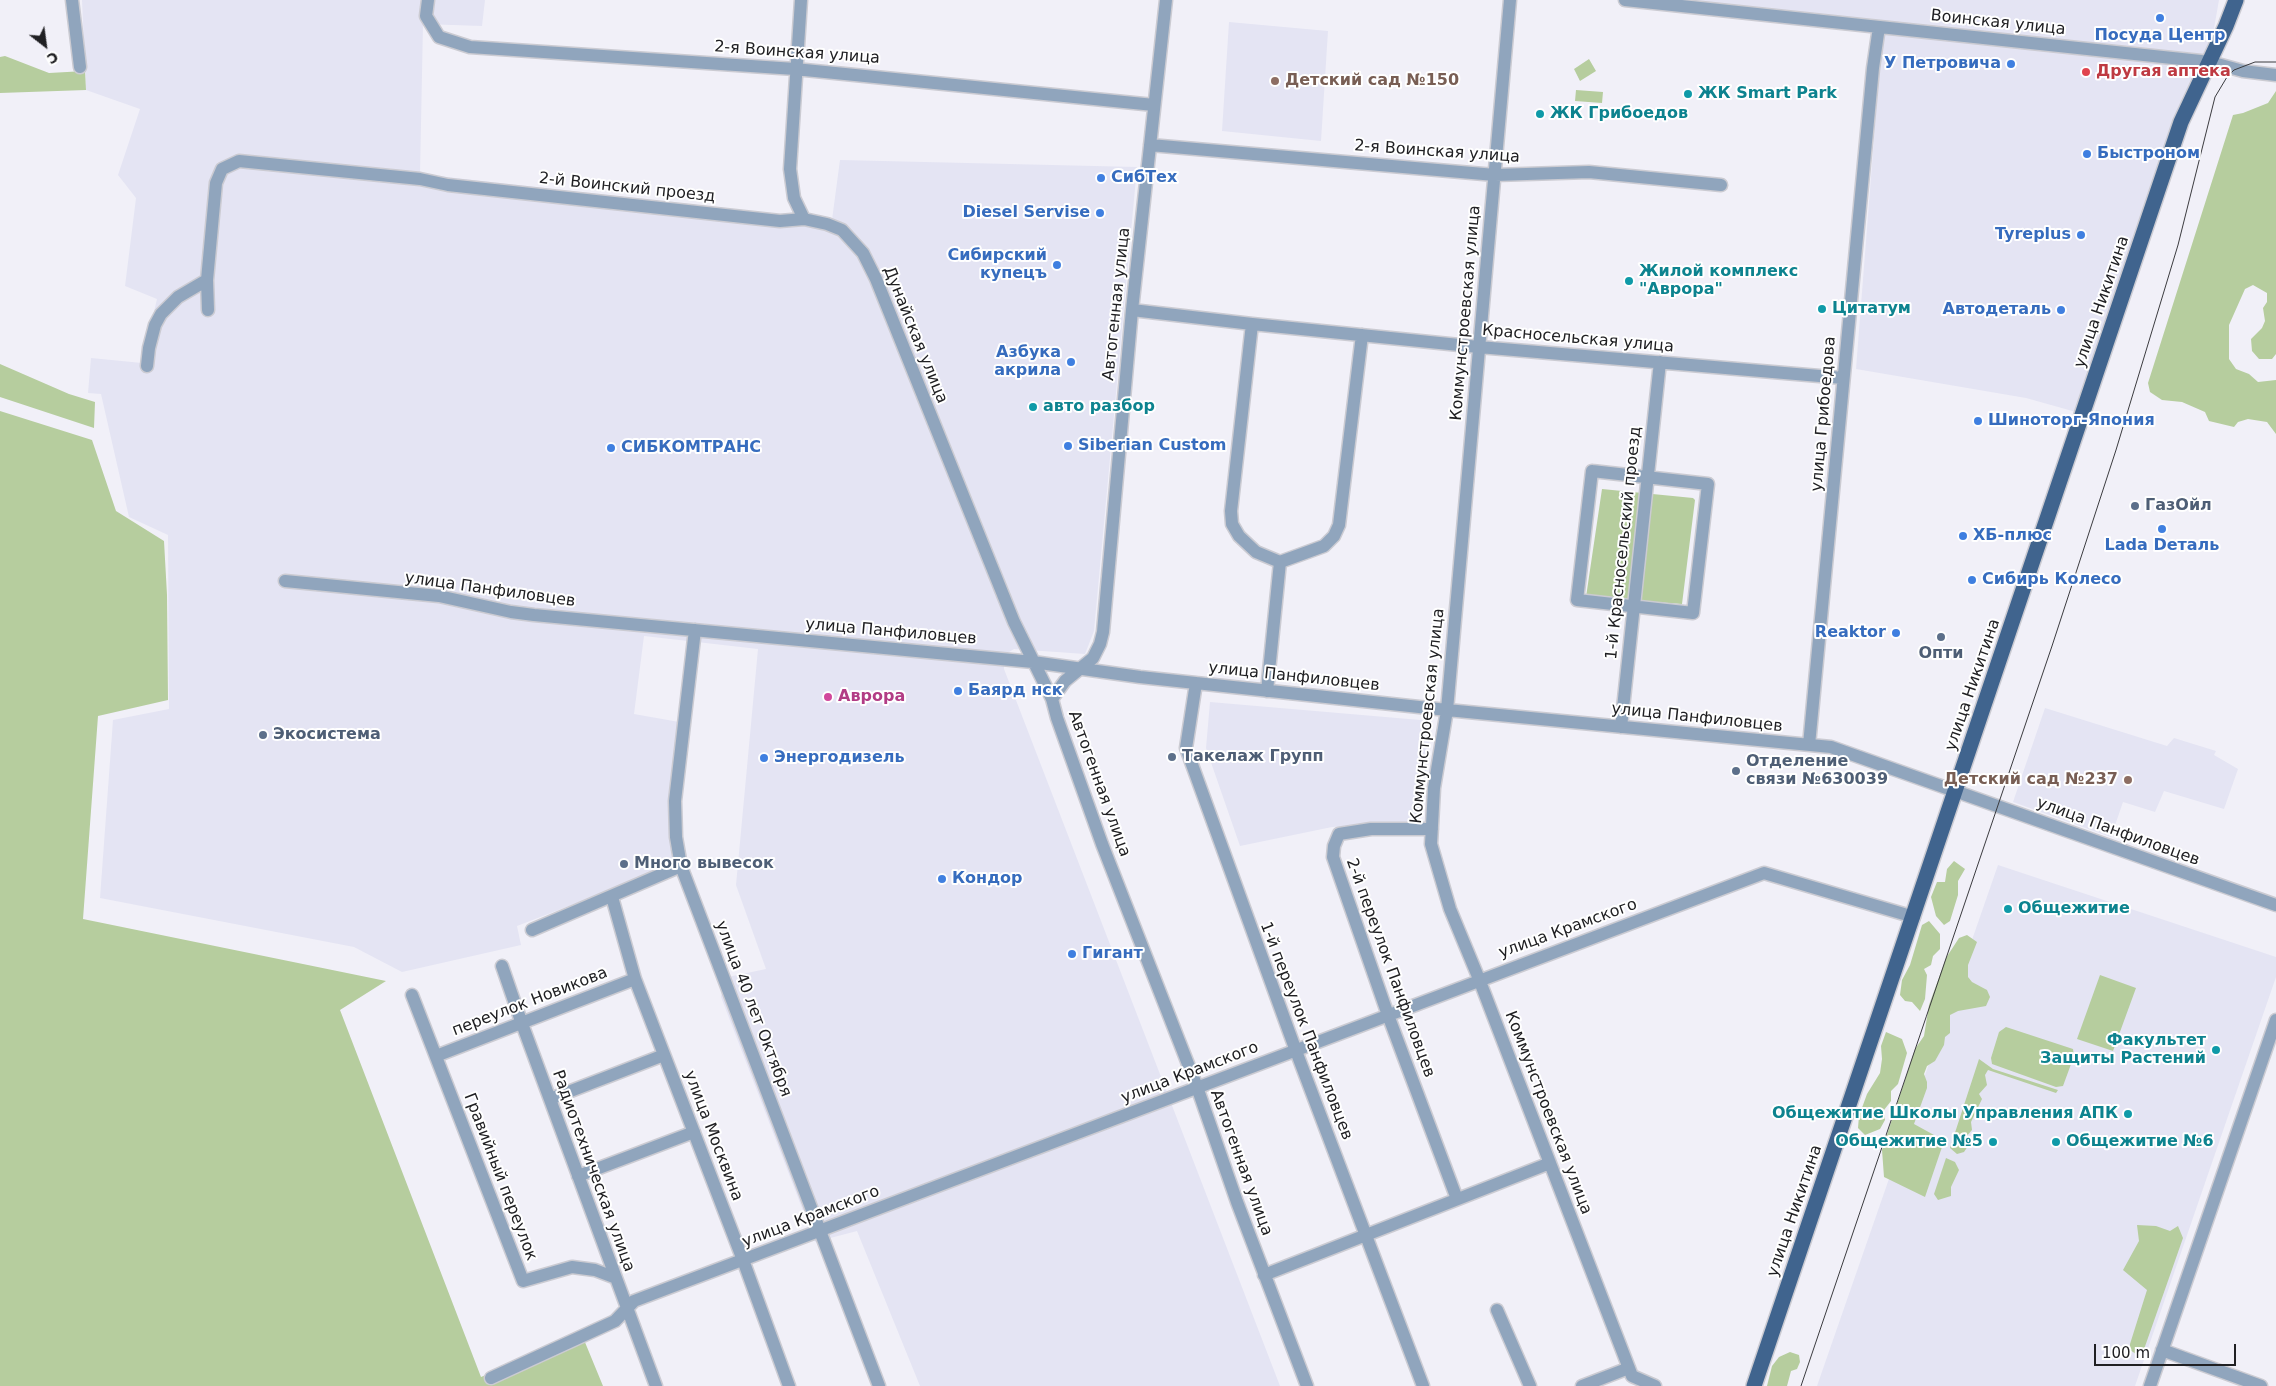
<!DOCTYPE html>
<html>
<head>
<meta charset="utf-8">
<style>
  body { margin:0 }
  #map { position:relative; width:2276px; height:1386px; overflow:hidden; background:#f1f0f8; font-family:"DejaVu Sans",sans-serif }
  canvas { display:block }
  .north { position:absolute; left:20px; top:20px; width:50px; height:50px; -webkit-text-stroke:4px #fff; paint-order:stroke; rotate:150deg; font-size:14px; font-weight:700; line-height:20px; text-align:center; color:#202023 }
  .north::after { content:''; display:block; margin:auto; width:18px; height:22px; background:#202023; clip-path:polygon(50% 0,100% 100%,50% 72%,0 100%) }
  .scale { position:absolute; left:2094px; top:1344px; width:142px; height:22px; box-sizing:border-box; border:2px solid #202023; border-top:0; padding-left:6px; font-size:15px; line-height:18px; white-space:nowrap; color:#202023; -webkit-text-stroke:4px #fff; paint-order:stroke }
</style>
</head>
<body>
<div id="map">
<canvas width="2276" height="1386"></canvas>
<div class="north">С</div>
<div class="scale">100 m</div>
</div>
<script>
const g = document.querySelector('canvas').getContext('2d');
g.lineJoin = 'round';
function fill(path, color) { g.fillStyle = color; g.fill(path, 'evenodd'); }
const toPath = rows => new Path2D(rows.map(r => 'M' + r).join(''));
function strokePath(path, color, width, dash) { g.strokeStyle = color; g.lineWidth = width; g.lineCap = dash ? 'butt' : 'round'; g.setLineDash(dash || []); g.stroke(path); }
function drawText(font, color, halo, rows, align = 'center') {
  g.font = font + ' "DejaVu Sans",sans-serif'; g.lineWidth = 4; g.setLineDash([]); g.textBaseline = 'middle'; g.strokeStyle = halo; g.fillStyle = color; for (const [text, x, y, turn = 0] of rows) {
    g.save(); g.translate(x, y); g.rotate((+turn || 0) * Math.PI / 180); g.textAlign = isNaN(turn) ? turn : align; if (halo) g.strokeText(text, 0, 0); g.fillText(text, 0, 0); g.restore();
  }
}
fill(toPath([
  [82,0,485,0,482,26,423,24,420,174,832,220,840,160,1137,167,1094,631,1085,654,1014,649,1004,655,1004,669,1280,1386,920,1386,857,1231,815,1242,721,997,723,978,766,969,736,885,758,649,644,636,634,714,679,722,678,864,517,926,521,945,402,972,354,947,100,898,113,720,169,709,168,535,129,517,101,394,88,393,91,358,142,363,157,299,125,286,136,198,118,175,140,109,86,90],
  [1683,0,2219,0,2210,51,2076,412,2026,398,1856,369,1883,23],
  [1229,22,1328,31,1321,141,1222,131],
  [1210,702,1432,721,1420,823,1332,827,1240,846,1206,748],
  [2045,708,2167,746,2174,738,2216,751,2214,755,2238,769,2224,809,2164,791,2155,812,2123,802,2111,837,2013,802],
  [1998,865,2276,957,2276,977,2135,1386,1817,1386]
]), '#e4e4f3');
fill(toPath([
  [5,56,49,73,85,71,86,90,0,93,0,57],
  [1589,59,1596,71,1580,81,1574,69],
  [1576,90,1603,92,1602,103,1575,101],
  [2276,91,2276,354,2272,359,2259,359,2252,351,2251,339,2262,328,2265,321,2263,308,2267,302,2267,293,2253,285,2245,289,2229,325,2229,359,2236,369,2249,374,2258,382,2276,380,2276,434,2267,422,2248,419,2238,422,2234,427,2209,421,2205,412,2182,402,2162,400,2150,392,2148,383,2233,115,2243,113,2268,103],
  [0,364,69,394,95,402,94,428,0,397],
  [0,411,92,440,116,511,164,541,167,595,168,700,98,716,83,919,386,981,340,1010,481,1377,582,1335,603,1386,0,1386],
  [1602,489,1693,498,1695,500,1682,604,1586,597],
  [1954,861,1965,869,1958,881,1958,895,1950,921,1944,925,1936,916,1931,897,1937,882,1945,882,1947,869],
  [1929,921,1940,934,1940,949,1933,956,1931,965,1924,969,1927,975,1925,999,1920,1011,1912,1002,1905,1001,1900,995,1902,980,1910,965,1922,925],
  [1967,935,1977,942,1968,965,1968,977,1972,982,1987,990,1990,997,1986,1006,1958,1011,1950,1015,1950,1033,1945,1037,1944,1045,1935,1061,1927,1066,1924,1074,1927,1082,1927,1088,1914,1124,1934,1135,1942,1147,1925,1197,1884,1177,1882,1150,1915,1049,1924,1036,1929,1005,1946,958,1959,938],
  [2100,975,2136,988,2113,1051,2077,1039],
  [2006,1027,2073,1049,2074,1056,2063,1086,2056,1087,1992,1064,1991,1058,1999,1032],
  [1886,1032,1902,1039,1907,1053,1898,1084,1891,1091,1891,1101,1884,1110,1885,1120,1880,1129,1865,1135,1858,1128,1859,1116,1867,1094,1880,1073,1882,1059,1881,1046],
  [1979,1059,1993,1069,2058,1090,2056,1093,1988,1070,1985,1075,1987,1085,1979,1094,1982,1099,1971,1122,1972,1130,1965,1138,1968,1146,1964,1152,1957,1154,1950,1148],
  [1946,1158,1955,1162,1959,1170,1951,1187,1951,1196,1938,1200,1934,1194],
  [2137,1225,2156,1226,2170,1231,2178,1226,2183,1238,2142,1355,2139,1356,2130,1350,2130,1344,2147,1290,2123,1270,2139,1241],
  [1790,1352,1799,1355,1800,1362,1797,1369,1791,1371,1787,1386,1767,1386,1772,1366,1779,1357]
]), '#b6cd9e');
const minor = toPath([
  [72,0,80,67],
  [428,0,426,16,439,37,470,47,795,69,1154,105],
  [801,0,790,169,794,198,804,219],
  [1166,0,1132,310,1103,632,1100,644,1093,658,1065,681,1052,699,1057,718,1102,844,1197,1087,1237,1202,1307,1386],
  [1510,0,1447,710,1434,788,1431,844,1450,909,1479,979,1632,1376,1655,1386],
  [1625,0,2210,62,2243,71,2276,75],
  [1150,145,1495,175,1589,172,1721,185],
  [208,310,207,280,216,183,222,169,239,161,420,179,448,185,780,221,804,219,827,224,842,230,863,253,876,279,1014,622,1052,699],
  [1132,310,1252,324,1479,347,1843,378],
  [1252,324,1231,511,1232,524,1239,536,1256,552,1280,562],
  [147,366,149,348,155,325,161,314,178,297,207,280],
  [1592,471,1708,484,1693,613,1577,600,1592,471],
  [285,581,439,596,511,612,534,615,1033,662,1140,677,1447,710,1831,747,2276,905],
  [695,630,675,801,676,837,681,866,879,1386],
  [1196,683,1186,748,1296,1051,1423,1386],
  [1267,691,1280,562,1324,546,1334,536,1339,525,1362,335],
  [1621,727,1660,362],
  [1809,745,1873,68,1879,27],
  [1432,829,1371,829,1339,834,1334,846,1333,857,1388,1015,1457,1199],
  [612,897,635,979,743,1260,789,1386],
  [532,930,681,866],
  [502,966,521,1021,656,1386],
  [412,995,523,1281,572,1267,595,1270,616,1278],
  [436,1056,635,979],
  [550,1099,664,1055],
  [578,1176,694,1132],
  [1264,1275,1550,1163],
  [1497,1310,1530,1386],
  [2162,1350,2261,1386],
  [491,1378,615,1321,634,1301,1764,873,1914,917],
  [1582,1386,1629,1368],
  [2150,1386,2276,1020]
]);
const major = toPath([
  [1754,1386,2181,122,2226,26,2236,0]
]);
strokePath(minor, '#cbcbd2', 15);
strokePath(major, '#cbcbd2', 18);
strokePath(minor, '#90a5bd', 12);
strokePath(major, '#40648e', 15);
strokePath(toPath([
  [1801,1386,2052,646,2116,450,2178,245,2215,97,2227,77,2234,70,2255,62,2276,62]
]), '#3b3b3f', 1);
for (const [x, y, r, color] of [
  [2160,18,5,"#3f7fe0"],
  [2011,64,5,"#3f7fe0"],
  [2086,72,5,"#e0444e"],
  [1275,81,5,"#8d6e63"],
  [1688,94,5,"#0f9aa8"],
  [1540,114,5,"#0f9aa8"],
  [2087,154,5,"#3f7fe0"],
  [1101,178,5,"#3f7fe0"],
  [1100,213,5,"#3f7fe0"],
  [2081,235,5,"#3f7fe0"],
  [1057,265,5,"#3f7fe0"],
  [1629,281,5,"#0f9aa8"],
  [1822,309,5,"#0f9aa8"],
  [2061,310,5,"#3f7fe0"],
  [1071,362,5,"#3f7fe0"],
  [1033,407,5,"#0f9aa8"],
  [1978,421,5,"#3f7fe0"],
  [1068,446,5,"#3f7fe0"],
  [611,448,5,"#3f7fe0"],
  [2135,506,5,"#5c6f8a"],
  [2162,529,5,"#3f7fe0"],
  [1963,536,5,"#3f7fe0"],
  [1972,580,5,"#3f7fe0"],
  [1896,633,5,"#3f7fe0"],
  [1941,637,5,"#5c6f8a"],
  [958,691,5,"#3f7fe0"],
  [828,697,5,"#d1479c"],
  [263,735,5,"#5c6f8a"],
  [1172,757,5,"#5c6f8a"],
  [764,758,5,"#3f7fe0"],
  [1736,771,5,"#5c6f8a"],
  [2128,780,5,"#8d6e63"],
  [624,864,5,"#5c6f8a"],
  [942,879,5,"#3f7fe0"],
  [2008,909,5,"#0f9aa8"],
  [1072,954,5,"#3f7fe0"],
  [2216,1050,5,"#0f9aa8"],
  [2128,1114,5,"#0f9aa8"],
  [1993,1142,5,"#0f9aa8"],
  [2056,1142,5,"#0f9aa8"]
]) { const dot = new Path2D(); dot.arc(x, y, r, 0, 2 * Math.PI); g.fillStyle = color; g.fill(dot); strokePath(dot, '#fff', 2); }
drawText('16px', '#202023', '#fff', [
  ["Воинская улица",1998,23,6],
  ["2-я Воинская улица",797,53,4],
  ["2-я Воинская улица",1437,152,4],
  ["2-й Воинский проезд",627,188,6],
  ["улица Никитина",2102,302,-71],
  ["Автогенная улица",1117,304,-84],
  ["Коммунстроевская улица",1466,313,-85],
  ["Дунайская улица",915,335,68],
  ["Красносельская улица",1578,339,5],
  ["улица Грибоедова",1824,414,-85],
  ["1-й Красносельский проезд",1624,543,-84],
  ["улица Панфиловцев",490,590,8],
  ["улица Панфиловцев",891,632,5],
  ["улица Панфиловцев",1294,677,6],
  ["улица Никитина",1973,685,-71],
  ["Коммунстроевская улица",1428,716,-84],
  ["улица Панфиловцев",1697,718,6],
  ["Автогенная улица",1099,784,70],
  ["улица Панфиловцев",2118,832,20],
  ["улица Крамского",1568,929,-20],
  ["2-й переулок Панфиловцев",1390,968,70],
  ["переулок Новикова",530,1002,-21],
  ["улица 40 лет Октября",753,1009,69],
  ["1-й переулок Панфиловцев",1306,1031,69],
  ["улица Крамского",1190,1073,-21],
  ["Коммунстроевская улица",1548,1113,69],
  ["улица Москвина",713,1136,69],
  ["Автогенная улица",1241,1163,70],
  ["Радиотехническая улица",593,1171,70],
  ["Гравийный переулок",500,1177,69],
  ["улица Никитина",1795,1211,-71],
  ["улица Крамского",811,1217,-21]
]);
drawText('bold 16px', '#366cbe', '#fff', [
  ["Посуда Центр",2160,36,"center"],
  ["У Петровича",2001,64,"right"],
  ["Быстроном",2097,154],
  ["СибТех",1111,178],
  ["Diesel Servise",1090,213,"right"],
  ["Tyreplus",2071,235,"right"],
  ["Сибирский",1047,256,"right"],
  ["купецъ",1047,274,"right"],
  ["Автодеталь",2051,310,"right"],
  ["Азбука",1061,353,"right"],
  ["акрила",1061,371,"right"],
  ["Шиноторг-Япония",1988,421],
  ["Siberian Custom",1078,446],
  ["СИБКОМТРАНС",621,448],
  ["ХБ-плюс",1973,536],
  ["Lada Dеталь",2162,546,"center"],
  ["Сибирь Колесо",1982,580],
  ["Reaktor",1886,633,"right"],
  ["Баярд нск",968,691],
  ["Энергодизель",774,758],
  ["Кондор",952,879],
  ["Гигант",1082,954]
], 'left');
drawText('bold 16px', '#be3a42', '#fff', [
  ["Другая аптека",2096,72]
], 'left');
drawText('bold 16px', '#785e54', '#fff', [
  ["Детский сад №150",1285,81],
  ["Детский сад №237",2118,780,"right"]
], 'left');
drawText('bold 16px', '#0d838f', '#fff', [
  ["ЖК Smart Park",1698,94],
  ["ЖК Грибоедов",1550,114],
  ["Жилой комплекс",1639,272],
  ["\"Аврора\"",1639,290],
  ["Цитатум",1832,309],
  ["авто разбор",1043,407],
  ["Общежитие",2018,909],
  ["Факультет",2206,1041,"right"],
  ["Защиты Растений",2206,1059,"right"],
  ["Общежитие Школы Управления АПК",2118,1114,"right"],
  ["Общежитие №5",1983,1142,"right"],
  ["Общежитие №6",2066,1142]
], 'left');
drawText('bold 16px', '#4e5e75', '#fff', [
  ["ГазОйл",2145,506],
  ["Опти",1941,654,"center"],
  ["Экосистема",273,735],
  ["Такелаж Групп",1182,757],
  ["Отделение",1746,762],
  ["связи №630039",1746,780],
  ["Много вывесок",634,864]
], 'left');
drawText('bold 16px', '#b23c85', '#fff', [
  ["Аврора",838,697]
], 'left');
</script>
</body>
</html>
